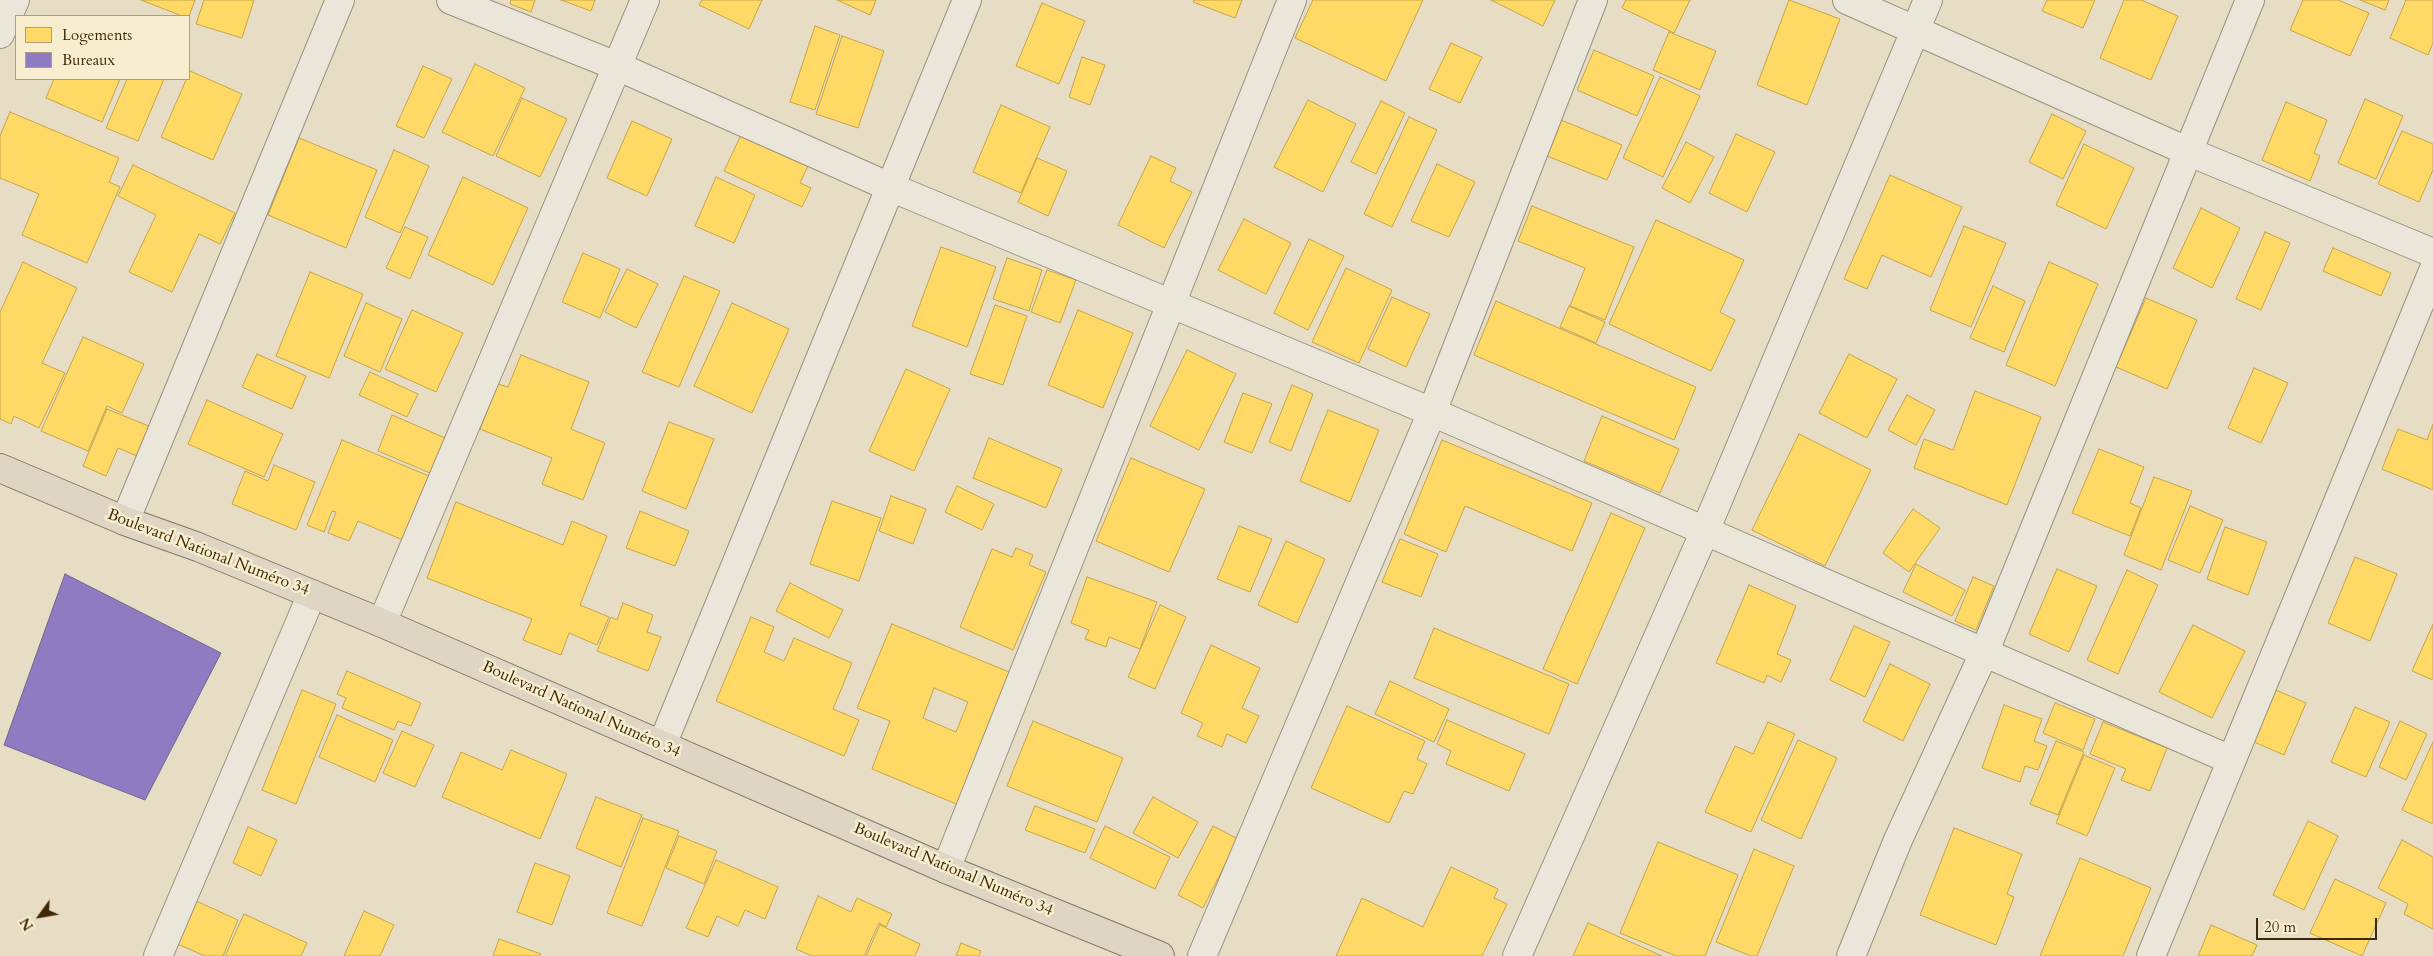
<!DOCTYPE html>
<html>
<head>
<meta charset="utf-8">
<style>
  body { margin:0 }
  #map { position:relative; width:2433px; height:956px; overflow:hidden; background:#e7ddc4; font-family:Cardo,serif }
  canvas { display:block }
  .legend { position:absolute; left:15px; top:15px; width:175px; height:65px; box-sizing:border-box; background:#f9edcf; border:1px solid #ae9e7f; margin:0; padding:6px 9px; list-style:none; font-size:15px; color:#3e2806 }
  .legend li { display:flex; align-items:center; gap:10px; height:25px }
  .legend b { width:25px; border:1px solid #ae9e7f }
  .north { position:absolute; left:15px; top:891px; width:50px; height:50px; -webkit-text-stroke:4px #f9edcf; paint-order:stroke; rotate:238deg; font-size:14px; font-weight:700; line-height:20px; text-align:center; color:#3e2806 }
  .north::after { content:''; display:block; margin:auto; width:18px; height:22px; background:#3e2806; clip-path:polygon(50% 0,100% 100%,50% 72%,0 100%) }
  .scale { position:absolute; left:2256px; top:918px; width:121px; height:22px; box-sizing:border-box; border:2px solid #3e2806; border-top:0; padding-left:6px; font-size:15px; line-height:18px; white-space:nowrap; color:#3e2806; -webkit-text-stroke:4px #f9edcf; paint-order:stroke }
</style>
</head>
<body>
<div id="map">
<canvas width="2433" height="956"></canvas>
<ul class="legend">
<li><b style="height:14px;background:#ffd966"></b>Logements</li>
<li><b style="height:14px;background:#8e7cc3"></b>Bureaux</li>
</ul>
<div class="north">N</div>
<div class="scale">20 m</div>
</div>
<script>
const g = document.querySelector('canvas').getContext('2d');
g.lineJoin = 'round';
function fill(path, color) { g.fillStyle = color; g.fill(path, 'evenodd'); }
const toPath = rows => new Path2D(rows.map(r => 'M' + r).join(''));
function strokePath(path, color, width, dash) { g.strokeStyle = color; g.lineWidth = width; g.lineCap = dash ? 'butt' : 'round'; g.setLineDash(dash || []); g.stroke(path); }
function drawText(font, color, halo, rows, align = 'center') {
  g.font = font + ' Cardo,serif'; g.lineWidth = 5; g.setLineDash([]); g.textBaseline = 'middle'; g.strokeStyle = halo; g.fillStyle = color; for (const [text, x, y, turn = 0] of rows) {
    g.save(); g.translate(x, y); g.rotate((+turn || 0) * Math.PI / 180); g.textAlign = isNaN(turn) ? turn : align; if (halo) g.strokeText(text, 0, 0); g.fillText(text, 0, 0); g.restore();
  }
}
const homes = toPath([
  [141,0,195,0,189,16,182,16,141,0],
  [204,0,254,0,242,38,196,24,204,0],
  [511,0,535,0,531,12,510,4,511,0],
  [561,0,595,0,591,11,561,0],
  [702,0,762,0,749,29,699,5,702,0],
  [837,0,876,0,870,15,837,0],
  [1194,0,1242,0,1235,18,1193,2,1194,0],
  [1313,0,1423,0,1386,81,1295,38,1313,0],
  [1491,0,1555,0,1543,26,1491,0],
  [1626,0,1690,0,1674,33,1622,8,1626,0],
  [1789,0,1840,19,1807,105,1757,85,1789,0],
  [2047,0,2095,0,2083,28,2042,11,2047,0],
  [2124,0,2141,0,2178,16,2151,80,2100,58,2124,0],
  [2303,0,2338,0,2369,13,2350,56,2290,30,2303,0],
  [2360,0,2389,0,2385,10,2360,0],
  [2406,0,2433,0,2433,43,2428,55,2390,38,2406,0],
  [1042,3,1085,21,1059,84,1016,66,1042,3],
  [815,26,840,35,815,110,790,102,815,26],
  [1669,32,1716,51,1700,90,1653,70,1669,32],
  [842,36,884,51,858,128,816,114,842,36],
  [1451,43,1482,57,1460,103,1429,89,1451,43],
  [1594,50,1654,76,1637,116,1577,90,1594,50],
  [1082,57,1105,65,1090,105,1069,97,1082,57],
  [475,64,525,88,493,156,442,132,475,64],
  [423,66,452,79,424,138,396,126,423,66],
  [190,71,242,94,213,160,161,137,190,71],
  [1660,77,1700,96,1663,177,1623,158,1660,77],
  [54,79,120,79,102,122,46,98,54,79],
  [127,79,164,79,138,141,106,128,127,79],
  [522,98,567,119,540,177,496,156,522,98],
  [2365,99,2403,116,2376,179,2338,163,2365,99],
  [1308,100,1356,124,1323,192,1274,167,1308,100],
  [1381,101,1405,113,1376,174,1351,162,1381,101],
  [2286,102,2327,120,2314,153,2320,156,2310,181,2262,160,2286,102],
  [1001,105,1050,127,1021,193,973,172,1001,105],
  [10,112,119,158,109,182,120,187,87,263,22,235,39,194,0,178,0,136,10,112],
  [2052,114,2086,131,2063,179,2029,162,2052,114],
  [1409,117,1437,130,1392,227,1364,214,1409,117],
  [1561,120,1622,145,1607,180,1547,156,1561,120],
  [632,121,672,139,647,196,607,178,632,121],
  [2402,131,2433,144,2433,170,2419,202,2378,184,2402,131],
  [742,133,809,164,800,183,811,188,802,207,724,171,742,133],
  [1736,134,1775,152,1747,212,1709,193,1736,134],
  [299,138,377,170,346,248,268,215,299,138],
  [1686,142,1714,157,1690,203,1662,188,1686,142],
  [2084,144,2134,168,2106,229,2056,205,2084,144],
  [394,150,429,166,400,233,365,217,394,150],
  [1151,156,1176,168,1170,181,1192,192,1164,248,1118,225,1151,156],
  [1037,158,1067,171,1048,216,1018,202,1037,158],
  [1437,164,1475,182,1449,237,1411,221,1437,164],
  [133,165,235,213,220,244,199,234,172,292,129,272,156,215,118,196,133,165],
  [1890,175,1962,207,1931,277,1882,255,1867,289,1844,279,1890,175],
  [463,177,528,208,493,285,428,255,463,177],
  [716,177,755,195,734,243,695,226,716,177],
  [1532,206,1634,247,1605,320,1570,306,1585,268,1518,241,1532,206],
  [2201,208,2240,228,2212,288,2173,268,2201,208],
  [1244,219,1291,243,1266,294,1218,270,1244,219],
  [1656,220,1744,260,1720,312,1735,320,1711,371,1609,324,1656,220],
  [1964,226,2006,243,1971,327,1930,310,1964,226],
  [405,227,428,237,410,279,386,268,405,227],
  [2265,232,2290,243,2261,310,2236,299,2265,232],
  [1309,239,1344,256,1308,330,1274,313,1309,239],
  [941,247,996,267,967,347,912,326,941,247],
  [2333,248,2391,273,2381,296,2323,271,2333,248],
  [583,253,620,269,600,318,562,302,583,253],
  [1007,258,1042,270,1029,311,993,299,1007,258],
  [23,262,77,288,42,363,65,373,39,428,14,416,11,424,0,419,0,312,23,262],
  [2049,262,2098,284,2055,386,2006,365,2049,262],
  [1346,268,1392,290,1359,363,1312,342,1346,268],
  [627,269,658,284,636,328,605,312,627,269],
  [1047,270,1076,280,1060,323,1031,312,1047,270],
  [310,272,363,294,329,378,276,356,310,272],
  [684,276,720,291,679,387,642,372,684,276],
  [1993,286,2025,301,2004,352,1970,338,1993,286],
  [1392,297,1430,314,1406,367,1368,349,1392,297],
  [2146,298,2197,320,2167,389,2116,367,2146,298],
  [1496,301,1696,387,1674,440,1474,355,1496,301],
  [366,303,402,319,380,372,344,356,366,303],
  [732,303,789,329,752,413,694,386,732,303],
  [995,305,1027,316,1003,385,970,374,995,305],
  [1569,306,1605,322,1596,343,1560,327,1569,306],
  [412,310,463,333,436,392,385,369,412,310],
  [1078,310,1133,333,1103,408,1048,385,1078,310],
  [83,337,144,364,122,413,107,406,88,451,41,431,83,337],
  [1187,350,1236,374,1199,450,1150,426,1187,350],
  [257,354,306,376,292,409,242,387,257,354],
  [1849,354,1897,379,1867,438,1819,413,1849,354],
  [521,355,589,382,571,429,605,443,583,500,542,484,552,458,480,429,498,384,508,387,521,355],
  [2254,368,2288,383,2261,443,2228,428,2254,368],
  [906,369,950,389,914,471,869,451,906,369],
  [370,372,418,394,407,417,359,395,370,372],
  [1292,385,1313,394,1291,451,1269,442,1292,385],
  [1975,391,2041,417,2007,505,1914,468,1924,439,1953,450,1975,391],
  [1243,393,1272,404,1252,453,1224,442,1243,393],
  [1907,395,1935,410,1916,445,1888,430,1907,395],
  [207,400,283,434,264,477,188,444,207,400],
  [107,409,156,429,144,459,118,448,106,476,83,466,107,409],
  [1328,410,1379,430,1350,502,1300,481,1328,410],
  [392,415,445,438,430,473,378,451,392,415],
  [1602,416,1679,449,1660,493,1584,461,1602,416],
  [669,422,714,439,686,509,642,491,669,422],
  [2433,424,2433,490,2382,469,2398,429,2427,440,2433,424],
  [1799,434,1871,470,1825,566,1752,530,1799,434],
  [989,438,1062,469,1046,508,973,478,989,438],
  [342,440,429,476,403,540,358,521,349,541,328,533,336,512,332,511,324,532,307,525,342,440],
  [1442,440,1592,503,1572,551,1465,506,1446,552,1404,534,1442,440],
  [2099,449,2144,467,2130,503,2141,508,2130,536,2072,513,2099,449],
  [1131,458,1205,489,1169,572,1096,541,1131,458],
  [274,465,315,482,296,530,232,504,245,471,268,481,274,465],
  [2154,477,2192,491,2161,570,2124,555,2154,477],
  [957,486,994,504,982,530,945,512,957,486],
  [891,496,926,509,913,544,879,531,891,496],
  [832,501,881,518,859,581,810,564,832,501],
  [456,502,563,545,572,521,607,536,580,605,609,617,597,645,569,633,561,655,523,640,532,619,427,578,456,502],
  [2190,506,2223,520,2200,573,2168,560,2190,506],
  [1913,509,1940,528,1909,572,1883,553,1913,509],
  [640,511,689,531,675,566,626,548,640,511],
  [1611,513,1645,528,1577,684,1543,669,1611,513],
  [1239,526,1272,539,1250,592,1217,579,1239,526],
  [2225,527,2267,542,2248,595,2207,579,2225,527],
  [1400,539,1438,554,1421,597,1382,582,1400,539],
  [1286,541,1325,559,1297,623,1258,605,1286,541],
  [1016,548,1033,555,1029,565,1046,572,1013,650,960,627,992,549,1012,557,1016,548],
  [2355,557,2397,574,2370,641,2328,623,2355,557],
  [1916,564,1965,590,1952,616,1903,592,1916,564],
  [2057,569,2097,586,2069,652,2029,634,2057,569],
  [2127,570,2158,585,2118,674,2087,660,2127,570],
  [1087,577,1157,602,1140,649,1109,637,1106,647,1085,639,1089,630,1071,623,1087,577],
  [1973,577,1994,586,1976,630,1955,621,1973,577],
  [790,583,843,610,829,638,776,611,790,583],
  [1749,585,1796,606,1777,654,1791,660,1781,682,1767,675,1764,683,1716,663,1749,585],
  [623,603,653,615,647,632,661,637,648,671,597,651,611,617,617,620,623,603],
  [1160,605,1186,617,1155,689,1128,677,1160,605],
  [751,617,774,627,764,652,784,661,794,638,852,663,833,709,859,720,844,756,716,701,751,617],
  [892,624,1014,674,961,806,872,769,890,721,857,708,892,624],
  [934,688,968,702,956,732,923,718,934,688],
  [2433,624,2433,680,2412,671,2433,624],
  [2193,625,2245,651,2212,718,2159,692,2193,625],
  [1854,626,1890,642,1865,697,1830,680,1854,626],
  [1434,628,1569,684,1549,734,1414,678,1434,628],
  [1211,645,1260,668,1242,708,1259,716,1246,743,1227,734,1222,747,1197,736,1203,723,1181,713,1211,645],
  [1890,664,1930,684,1903,741,1863,721,1890,664],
  [347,671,421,703,411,726,398,721,394,730,342,708,346,698,337,694,347,671],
  [1390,681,1449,709,1434,742,1375,714,1390,681],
  [302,690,336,704,296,804,262,790,302,690],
  [2276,690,2306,703,2284,755,2254,742,2276,690],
  [2055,703,2095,719,2083,750,2043,733,2055,703],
  [2004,705,2042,719,2034,741,2047,746,2038,770,2025,766,2020,782,1982,768,2004,705],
  [1347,706,1425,741,1417,759,1427,764,1413,794,1404,791,1389,823,1311,788,1347,706],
  [2355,707,2390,722,2366,777,2331,762,2355,707],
  [337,715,393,740,375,782,319,757,337,715],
  [1447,720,1525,754,1509,791,1446,764,1451,751,1437,744,1447,720],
  [1033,721,1123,758,1097,822,1007,786,1033,721],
  [2400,721,2427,734,2406,780,2379,767,2400,721],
  [1768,722,1795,734,1751,832,1705,812,1735,746,1753,754,1768,722],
  [2103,722,2167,748,2150,791,2121,780,2126,769,2090,754,2103,722],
  [402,731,434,745,415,787,383,773,402,731],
  [1798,740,1837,758,1801,839,1761,820,1798,740],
  [2056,741,2084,752,2058,815,2030,804,2056,741],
  [2433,742,2433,824,2402,810,2433,742],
  [511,750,567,774,540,839,442,797,461,752,502,770,511,750],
  [2084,755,2115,768,2087,836,2056,823,2084,755],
  [596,797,642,815,621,867,576,848,596,797],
  [1153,797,1198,822,1178,858,1133,833,1153,797],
  [1035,806,1095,829,1085,853,1025,830,1035,806],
  [643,818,679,831,642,926,607,913,643,818],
  [2308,821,2338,836,2304,910,2273,895,2308,821],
  [1105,826,1170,857,1155,889,1090,858,1105,826],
  [1213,826,1238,839,1203,908,1178,895,1213,826],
  [248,827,277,840,261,876,233,863,248,827],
  [1954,828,2022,854,2007,894,2014,897,1996,945,1920,915,1954,828],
  [679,836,717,851,704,884,666,868,679,836],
  [2402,840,2433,857,2433,929,2404,914,2408,904,2378,888,2402,840],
  [1658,842,1738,875,1705,956,1676,956,1620,933,1658,842],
  [1754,849,1794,866,1757,956,1751,956,1716,942,1754,849],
  [2080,858,2151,888,2123,956,2040,956,2080,858],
  [716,860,778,887,765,919,745,910,738,926,717,916,708,937,686,928,716,860],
  [535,863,570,876,552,925,517,912,535,863],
  [1451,867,1498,889,1494,898,1507,904,1482,956,1336,956,1362,898,1423,927,1451,867],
  [2335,879,2386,903,2362,956,2310,933,2335,879],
  [818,896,851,912,857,898,892,914,886,927,879,923,864,956,812,956,796,949,818,896],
  [194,900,238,920,223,956,205,956,175,943,194,900],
  [364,911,394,925,380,956,344,956,364,911],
  [244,914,307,943,301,956,225,956,244,914],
  [1588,923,1662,956,1573,956,1588,923],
  [880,925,920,944,915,956,866,956,880,925],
  [2211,925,2257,945,2252,956,2198,956,2211,925],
  [499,939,541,954,540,956,493,956,499,939],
  [961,943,981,951,979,956,956,956,961,943]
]);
fill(homes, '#ffd966');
strokePath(homes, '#c5a449', 1);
const offices = toPath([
  [65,574,221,653,145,800,4,745,65,574]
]);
fill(offices, '#8e7cc3');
strokePath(offices, '#76638a', 1);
const minor = toPath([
  [451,0,619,67,890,187,1432,412,2231,760],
  [1847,0,2187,151,2433,253],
  [0,34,15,0],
  [125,521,340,0],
  [382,623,645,0],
  [662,745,967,0],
  [946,869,1292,0],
  [158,956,312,594],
  [1202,956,1432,412,1593,0],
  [1517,956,1705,531,1928,0],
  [1851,956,1898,840,1984,653,2250,0],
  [2151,956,2433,271]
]);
const major = toPath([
  [0,468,125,521,198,547,382,623,946,869,1160,956]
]);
strokePath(minor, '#99917e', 30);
strokePath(major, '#807765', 30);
strokePath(minor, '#eae6d9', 28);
strokePath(major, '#ded5c4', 28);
drawText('16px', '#3e2806', '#f9edcf', [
  ["Boulevard National Numéro 34",208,553,21],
  ["Boulevard National Numéro 34",581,710,24],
  ["Boulevard National Numéro 34",953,870,23]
]);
</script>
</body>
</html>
